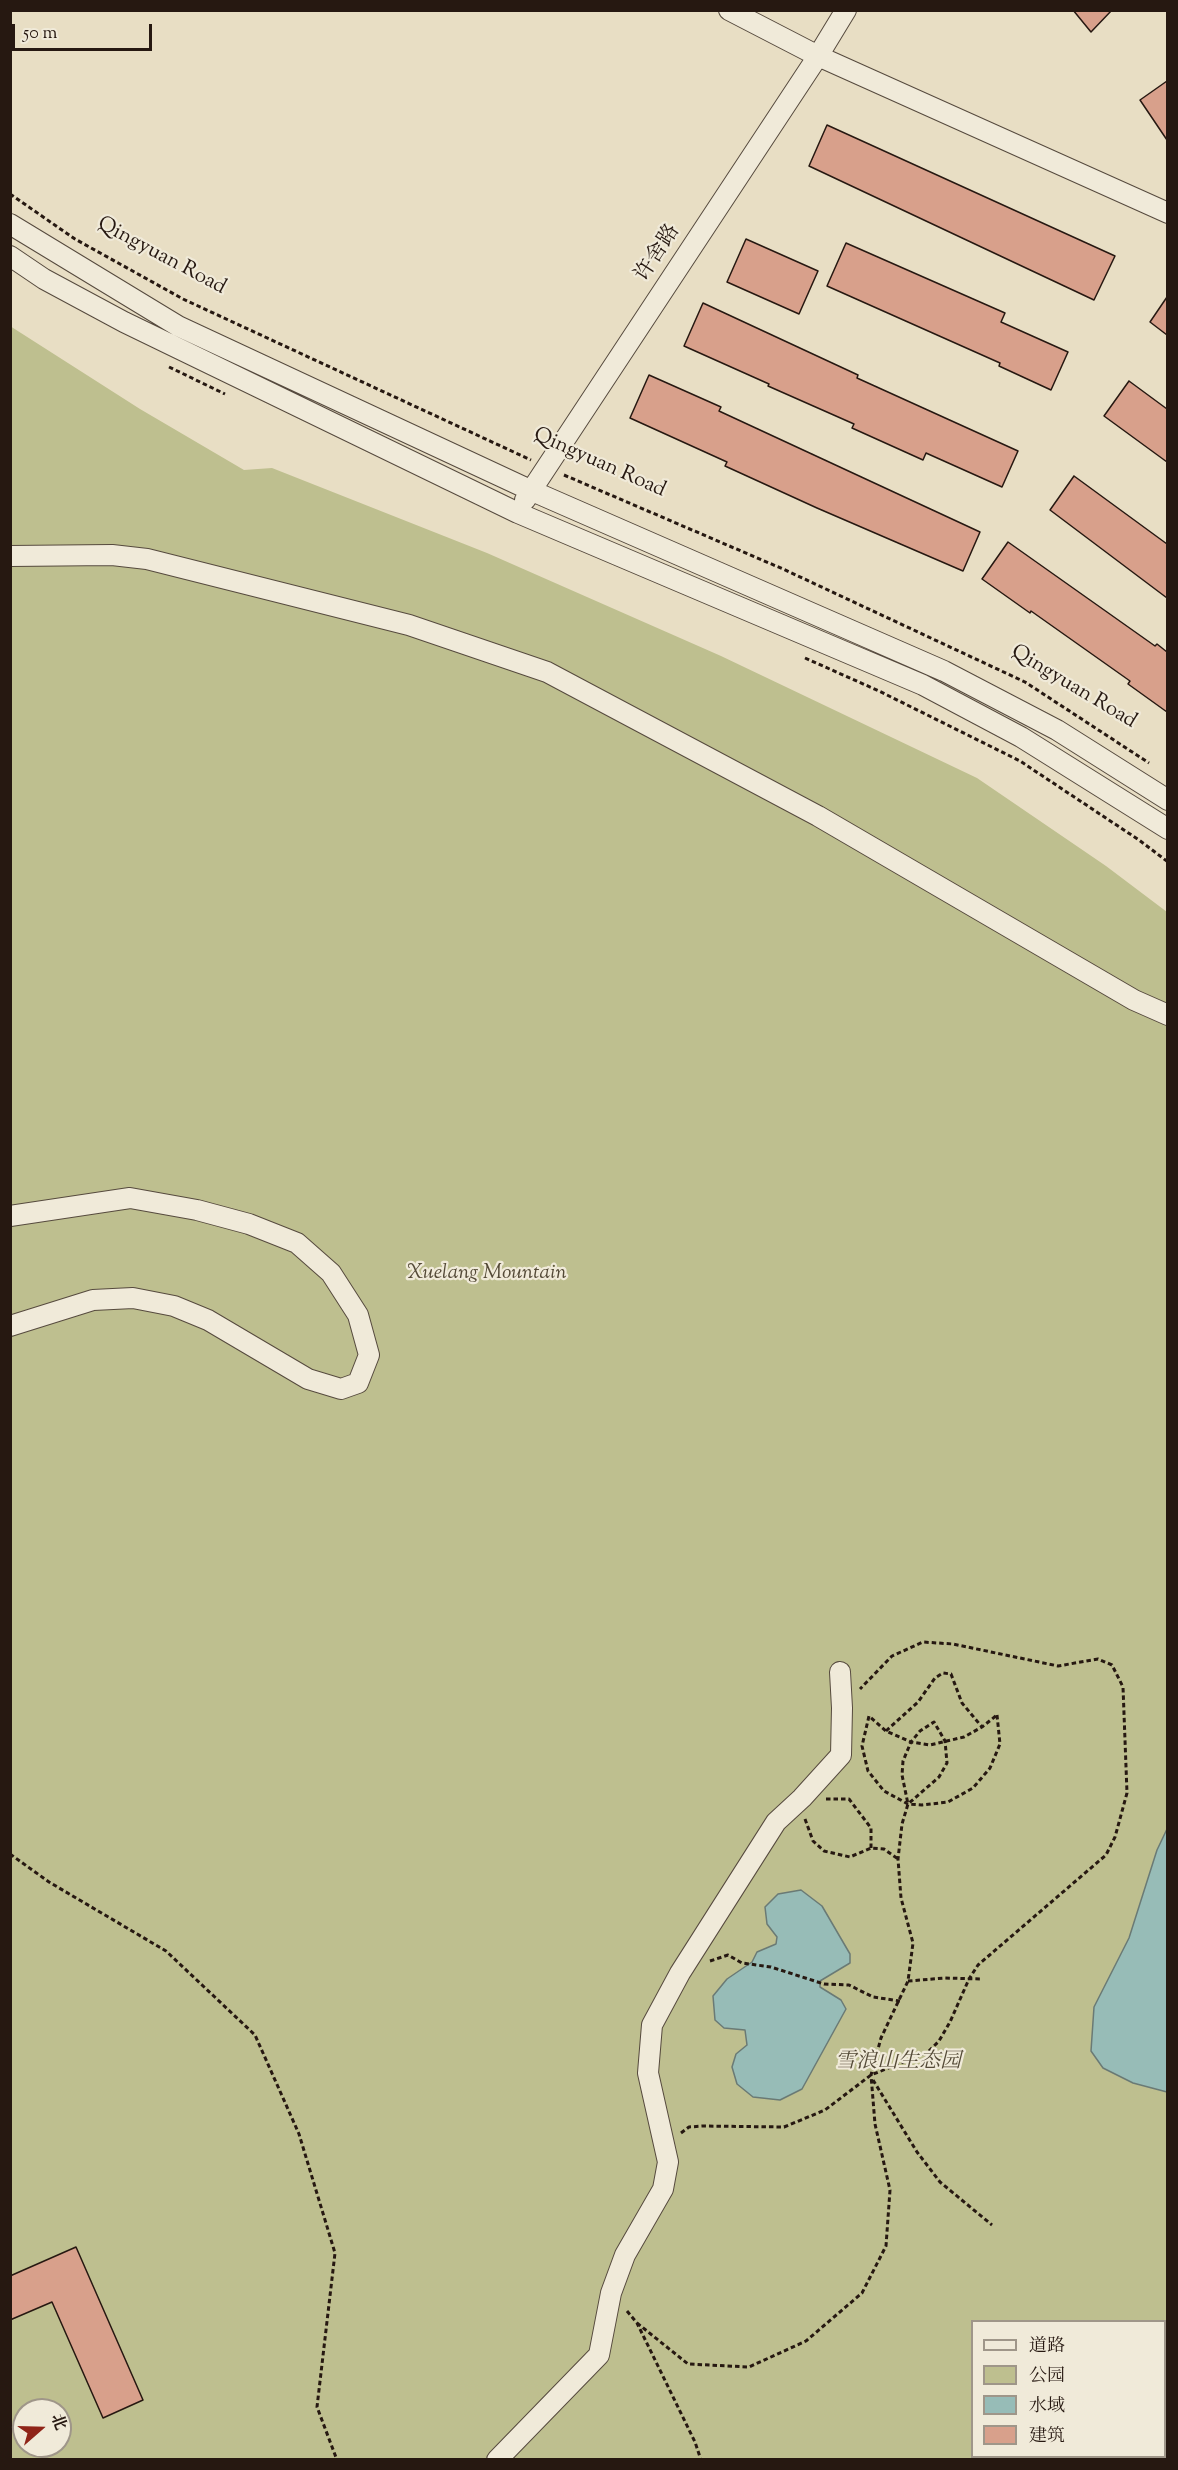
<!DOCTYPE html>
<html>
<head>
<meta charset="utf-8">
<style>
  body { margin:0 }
  #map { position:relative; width:1178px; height:2470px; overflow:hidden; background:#e8dec4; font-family:"Sorts Mill Goudy","Noto Serif SC",serif }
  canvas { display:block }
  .frame { position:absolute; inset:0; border:12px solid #261811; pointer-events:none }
  .legend { position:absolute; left:971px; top:2320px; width:195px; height:138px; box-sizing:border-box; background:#f0ead9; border:2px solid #9f9689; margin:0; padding:8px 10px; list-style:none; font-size:18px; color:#261811 }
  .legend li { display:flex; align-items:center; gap:12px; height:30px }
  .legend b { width:30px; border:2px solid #9f9689 }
  .north { position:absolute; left:12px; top:2398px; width:60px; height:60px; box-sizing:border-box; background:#f0ead9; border:2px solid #9f9689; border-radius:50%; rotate:70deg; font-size:16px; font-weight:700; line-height:24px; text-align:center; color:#261811 }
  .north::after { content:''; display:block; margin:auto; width:21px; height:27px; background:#8f2418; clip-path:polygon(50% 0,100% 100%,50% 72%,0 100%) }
  .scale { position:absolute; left:12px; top:24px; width:140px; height:27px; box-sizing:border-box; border:3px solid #261811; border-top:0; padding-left:8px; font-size:18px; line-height:21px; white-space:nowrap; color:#261811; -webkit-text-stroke:4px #f0ead9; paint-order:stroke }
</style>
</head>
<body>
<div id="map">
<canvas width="1178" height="2470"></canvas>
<div class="frame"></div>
<ul class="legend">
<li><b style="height:8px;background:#f0ead9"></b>道路</li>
<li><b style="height:16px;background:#bebf8f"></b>公园</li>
<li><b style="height:16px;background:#97bcb7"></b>水域</li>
<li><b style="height:16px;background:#d8a08b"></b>建筑</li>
</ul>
<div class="north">北</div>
<div class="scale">50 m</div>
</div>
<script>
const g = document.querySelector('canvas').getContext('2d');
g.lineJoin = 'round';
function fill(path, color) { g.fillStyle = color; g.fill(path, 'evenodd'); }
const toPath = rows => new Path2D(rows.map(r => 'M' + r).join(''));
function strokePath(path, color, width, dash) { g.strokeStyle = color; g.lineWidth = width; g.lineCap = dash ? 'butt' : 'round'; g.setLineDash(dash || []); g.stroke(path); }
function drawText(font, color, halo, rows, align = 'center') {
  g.font = font + ' "Sorts Mill Goudy","Noto Serif SC",serif'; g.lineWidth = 4.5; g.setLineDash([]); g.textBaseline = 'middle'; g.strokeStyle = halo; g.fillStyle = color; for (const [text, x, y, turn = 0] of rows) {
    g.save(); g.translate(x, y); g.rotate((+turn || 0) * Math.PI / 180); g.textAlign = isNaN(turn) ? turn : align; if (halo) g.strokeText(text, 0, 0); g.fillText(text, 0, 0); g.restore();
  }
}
fill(toPath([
  [10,326,140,409,244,470,272,468,487,553,721,656,977,778,1106,866,1167,912,1167,2459,11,2459],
  [972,2322,1164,2322,1164,2456,972,2456],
  [24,2410,60,2410,60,2446,24,2446]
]), '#bebf8f');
const water = toPath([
  [1167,1829,1168,2092,1167,2092,1133,2083,1103,2068,1091,2051,1094,2007,1129,1938,1157,1850,1167,1829],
  [801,1890,822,1906,850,1954,850,1963,820,1981,820,1987,841,2000,846,2009,802,2089,780,2100,753,2097,737,2084,732,2067,736,2054,747,2045,745,2030,724,2028,715,2020,713,1996,727,1979,752,1962,757,1952,776,1944,777,1937,767,1924,765,1907,778,1894,801,1890]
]);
fill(water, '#97bcb7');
strokePath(water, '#6a7a75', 1.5);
const building = toPath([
  [1073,10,1112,10,1091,32,1073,10],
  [1167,81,1167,140,1140,100,1167,81],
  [827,125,1115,256,1094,300,809,166,827,125],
  [746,239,818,271,799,314,727,282,746,239],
  [846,243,1005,313,1001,322,1068,352,1051,390,999,366,1000,363,827,286,846,243],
  [1167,297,1167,335,1150,322,1167,297],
  [703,303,858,375,857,378,1018,451,1002,487,926,453,923,460,852,428,854,424,768,386,769,384,684,346,703,303],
  [649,375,721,407,719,411,980,532,963,571,817,508,725,466,727,462,630,418,649,375],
  [1129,381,1167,409,1167,462,1104,416,1129,381],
  [1074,476,1167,544,1167,598,1050,510,1074,476],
  [1008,542,1155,646,1157,644,1167,652,1167,712,1128,684,1130,681,1031,611,1030,613,982,579,1008,542],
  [76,2247,143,2400,103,2418,52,2302,10,2320,10,2276,76,2247]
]);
fill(building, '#d8a08b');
strokePath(building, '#261811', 1.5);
const minor = toPath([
  [729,10,818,56,1168,213],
  [10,224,178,326,530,490,944,671,1057,730,1168,800],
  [10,256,44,279,124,322,518,513,923,685,1021,737,1168,829],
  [525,500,818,56,846,10],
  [10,556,112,555,147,559,409,625,547,672,818,816,1134,1000,1168,1015],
  [10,1216,130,1198,197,1210,249,1224,297,1243,331,1273,358,1315,369,1355,358,1383,341,1389,308,1379,208,1320,174,1306,133,1298,93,1300,10,1326],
  [497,2460,599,2355,611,2293,625,2255,663,2189,668,2162,648,2073,652,2025,680,1973,776,1822,802,1798,841,1755,842,1708,840,1672]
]);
strokePath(minor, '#564a3e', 22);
strokePath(toPath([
  [10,194,75,239,183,299,531,460],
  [169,367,225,394],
  [564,475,783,569,1025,682,1149,763],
  [805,658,879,691,1020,761,1139,840,1168,862],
  [997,1715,1000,1744,990,1768,973,1788,948,1802,922,1805,908,1804,884,1791,868,1771,862,1746,869,1716,886,1731,911,1742,930,1745,964,1737,982,1727,997,1715],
  [886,1731,918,1702,935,1678,943,1673,951,1674,962,1703,982,1727],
  [826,1799,849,1799,871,1828,871,1848],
  [805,1819,813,1841,824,1851,850,1857,871,1848,884,1849,898,1859],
  [10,1854,49,1882,166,1951,255,2035,299,2134,335,2253,317,2407,337,2460],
  [710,1961,728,1955,742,1963,771,1967,824,1984,849,1985,873,1997,900,2001],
  [908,1981,945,1978,981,1979],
  [873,2080,917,2152,940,2182,992,2225],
  [681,2133,689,2127,703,2126,784,2127,825,2110,871,2075,928,2052,939,2041,950,2022,969,1979,978,1965,1106,1855,1115,1837,1127,1793,1123,1687,1112,1665,1098,1659,1058,1666,953,1644,923,1642,892,1656,860,1689],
  [627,2311,637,2323,695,2442,701,2460],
  [637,2323,688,2364,749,2367,806,2341,862,2293,886,2246,890,2190,875,2124,871,2075,881,2038,908,1981,913,1943,901,1898,898,1859,902,1824,908,1804,939,1777,947,1763,945,1741,934,1722,920,1731,911,1742,903,1761,902,1775,908,1804]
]), '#261811', 3, [4.5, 3]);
strokePath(minor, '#f0ead9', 20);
drawText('21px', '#261811', '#f0ead9', [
  ["许舍路",659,254,-57],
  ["Qingyuan Road",161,257,28],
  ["Qingyuan Road",599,464,24],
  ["Qingyuan Road",1073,688,31]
]);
drawText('italic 21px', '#544a37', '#f0ead9', [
  ["Xuelang Mountain",487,1274],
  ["雪浪山生态园",898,2063]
]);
</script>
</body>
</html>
